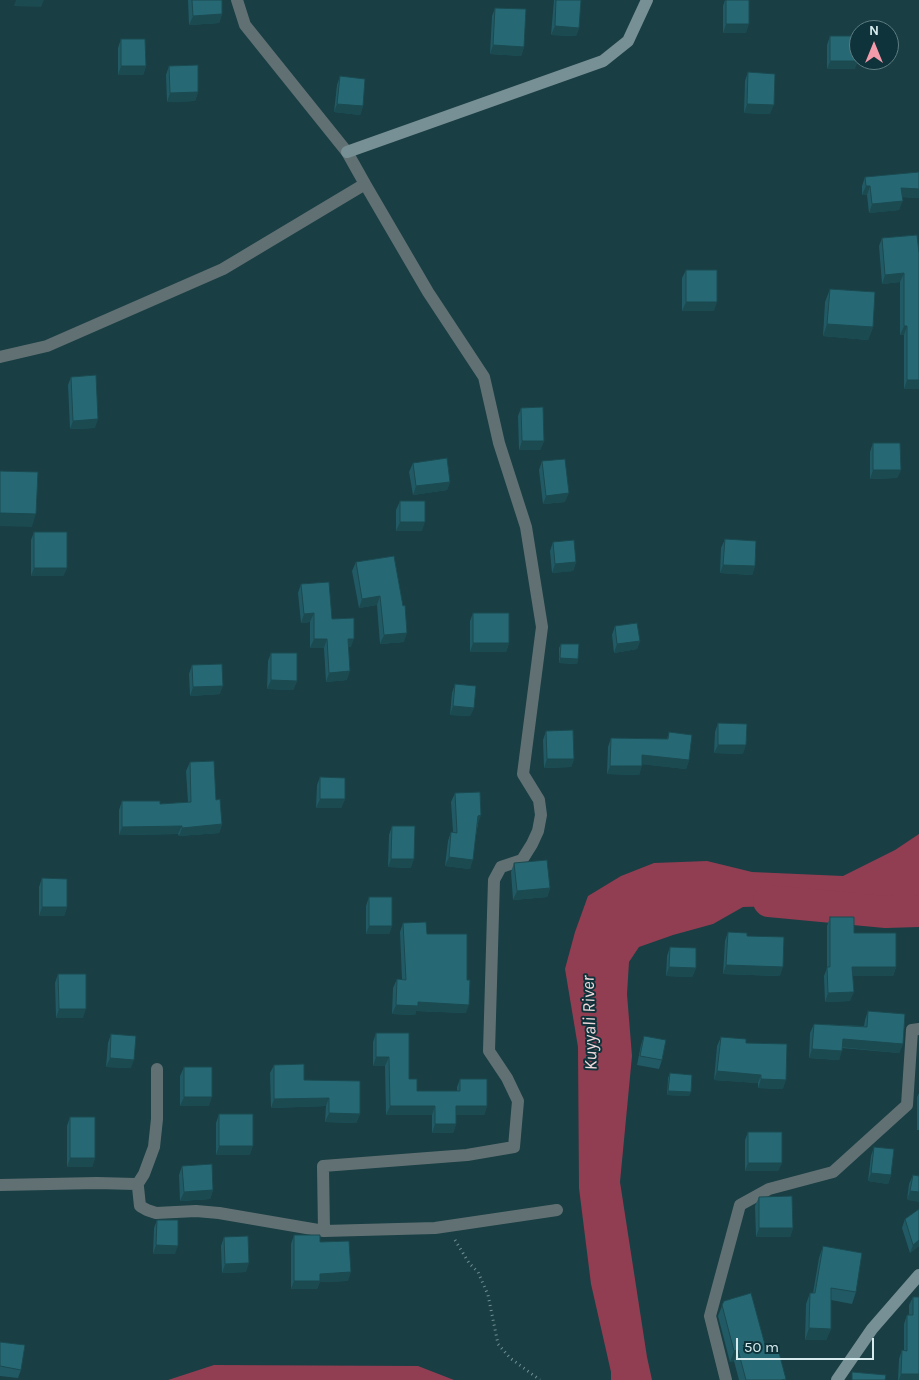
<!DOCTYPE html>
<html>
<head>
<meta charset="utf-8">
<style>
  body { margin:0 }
  #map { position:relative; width:919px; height:1380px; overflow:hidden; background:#193e44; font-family:Karla,sans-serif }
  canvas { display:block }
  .north { position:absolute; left:849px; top:20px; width:50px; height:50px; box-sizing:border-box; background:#0e333a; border:1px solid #5e7d82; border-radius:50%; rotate:0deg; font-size:14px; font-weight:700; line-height:20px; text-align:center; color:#d7ebee }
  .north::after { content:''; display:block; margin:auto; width:18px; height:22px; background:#f39aab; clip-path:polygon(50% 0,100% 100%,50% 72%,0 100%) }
  .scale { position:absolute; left:736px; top:1338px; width:138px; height:22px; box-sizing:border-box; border:2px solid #d7ebee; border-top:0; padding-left:6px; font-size:15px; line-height:18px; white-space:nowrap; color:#d7ebee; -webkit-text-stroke:4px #0e333a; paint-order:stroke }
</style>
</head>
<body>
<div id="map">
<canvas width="919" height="1380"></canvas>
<div class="north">N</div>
<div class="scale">50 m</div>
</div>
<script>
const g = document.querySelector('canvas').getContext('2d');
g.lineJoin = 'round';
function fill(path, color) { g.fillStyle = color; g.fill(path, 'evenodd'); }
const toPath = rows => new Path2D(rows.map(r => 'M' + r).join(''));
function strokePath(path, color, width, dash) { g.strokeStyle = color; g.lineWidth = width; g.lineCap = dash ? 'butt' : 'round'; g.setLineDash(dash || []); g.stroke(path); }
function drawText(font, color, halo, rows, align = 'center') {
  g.font = font + ' Karla,sans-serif'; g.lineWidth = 4; g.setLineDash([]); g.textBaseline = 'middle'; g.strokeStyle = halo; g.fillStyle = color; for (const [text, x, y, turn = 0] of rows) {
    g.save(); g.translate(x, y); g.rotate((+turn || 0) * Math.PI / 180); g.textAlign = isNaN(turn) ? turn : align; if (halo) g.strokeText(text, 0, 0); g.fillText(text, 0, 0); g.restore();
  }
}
fill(toPath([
  [919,834,919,896,877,903,743,907,713,924,673,935,639,947,629,962,627,994,632,1056,620,1182,647,1357,652,1380,611,1380,611,1372,591,1284,579,1188,578,1047,565,969,575,932,588,896,621,876,654,863,707,861,752,872,843,876,895,850],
  [214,1365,418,1366,454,1380,168,1380]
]), '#913e52');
strokePath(toPath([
  [769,901,886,912,919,911]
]), '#913e52', 32);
strokePath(toPath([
  [455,1240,469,1263,478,1272,488,1295,498,1344,510,1358,540,1380]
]), '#728f93', 3, [1, 4]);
strokePath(toPath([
  [0,357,47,346,223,269,365,184,347,152,245,25,237,0],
  [0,1185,97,1183,135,1184,138,1187,140,1206,147,1210,156,1213,196,1211,219,1213,324,1231,435,1228,557,1210],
  [137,1185,144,1174,154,1147,157,1119,157,1069],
  [324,1231,323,1166,467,1155,514,1147,518,1101,507,1078,489,1051,494,880,501,867,522,860,532,844,538,831,541,815,539,800,523,774,542,627,526,527,499,443,484,377,428,292,365,184],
  [726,1380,710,1316,740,1205,769,1189,833,1172,907,1105,912,1030,919,1029]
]), '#617173', 12);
strokePath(toPath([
  [347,152,603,61,628,41,647,0],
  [837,1380,872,1329,919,1275]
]), '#779095', 12);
fill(toPath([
  [188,0,222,0,222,14,219,23,189,25],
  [554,0,581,0,579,28,576,36,551,35],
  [725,0,749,0,746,33,723,33,723,6],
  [495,8,524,47,521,56,490,54,492,16],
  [830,36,855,69,827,69,827,45],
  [121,39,146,66,143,75,118,75,118,48],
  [169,66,198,92,195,101,167,102,166,75],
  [748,72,770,114,744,113,745,81],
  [340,76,363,106,360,115,334,112,337,85],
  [865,177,919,198,902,197,899,210,869,213,867,195,862,195,862,186],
  [917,235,919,389,904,389,904,335,900,335,900,282,882,284,879,246,882,238],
  [686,270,714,311,682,311,682,278],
  [830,289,873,327,868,340,823,336,825,302],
  [71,377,95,428,70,429,68,385],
  [521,408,544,441,540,450,519,450,518,416],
  [873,443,901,470,897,478,870,479,870,452],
  [542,461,565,502,543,504,539,470],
  [413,463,450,482,447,490,413,495,409,472],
  [400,501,422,531,396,531,396,510],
  [34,532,67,568,63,576,31,576,31,540],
  [725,539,755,566,752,575,720,573,721,548],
  [553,542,576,562,573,571,552,573,550,551],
  [394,556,404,642,380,644,377,605,359,608,352,571,356,562],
  [301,584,332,619,351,647,348,647,347,680,326,682,324,648,310,648,310,622,301,623,298,593],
  [473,613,509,643,506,652,470,652,470,621],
  [615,626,640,641,637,649,614,653,612,635],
  [561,644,578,659,577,664,559,663,559,648],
  [271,653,297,681,293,690,267,689,268,661],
  [192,665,220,694,190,696,189,674],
  [455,684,474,708,470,716,450,715,452,693],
  [718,723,743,754,714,753,715,732],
  [546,731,574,759,571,767,544,768,543,740],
  [669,732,689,760,686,769,642,764,639,775,607,774,608,747,611,738,667,739],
  [190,762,216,800,222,824,219,833,179,836,178,834,119,835,119,810,122,801,160,804,188,802,186,771],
  [320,777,345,799,341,808,316,808,317,785],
  [455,793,478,824,470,869,445,866,448,841,451,832,453,832,451,802],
  [392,826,411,868,388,867,389,835],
  [514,863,550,888,547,897,513,900,511,872],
  [42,878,67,907,64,916,39,916,39,887],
  [369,897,392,926,389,934,366,934,366,906],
  [830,917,854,933,896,967,893,976,853,976,850,1001,825,1002,824,976,827,968,827,926],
  [403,923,427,934,466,1013,416,1011,415,1015,392,1014,393,988,397,979,402,980,400,932],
  [728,932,747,936,780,976,723,974,725,941],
  [670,947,696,968,692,977,666,976,667,956],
  [58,974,83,1018,56,1018,55,983],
  [868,1011,903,1044,899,1053,842,1048,839,1060,809,1058,810,1033,814,1024,864,1026,865,1020],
  [376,1033,417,1091,457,1091,457,1087,460,1079,487,1106,484,1115,456,1115,456,1124,453,1133,432,1133,432,1115,386,1115,385,1066,373,1066,373,1042],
  [111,1034,131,1068,106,1067,108,1043],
  [644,1036,662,1060,659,1069,637,1065,641,1045],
  [721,1037,746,1043,783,1089,758,1088,758,1083,714,1080,717,1046],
  [274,1065,304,1080,360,1114,356,1123,325,1122,326,1106,271,1108,270,1073],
  [184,1067,209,1106,180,1106,180,1076],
  [670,1073,691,1092,689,1096,667,1095,668,1078],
  [919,1093,919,1130,917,1130,917,1097],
  [219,1114,250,1155,216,1155,216,1123],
  [70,1117,95,1158,92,1167,67,1167,67,1126],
  [748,1132,782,1163,778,1171,745,1171,745,1140],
  [874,1147,891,1175,888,1184,868,1181,871,1156],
  [182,1166,213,1190,210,1199,180,1201,179,1175],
  [913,1175,919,1176,907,1200,909,1184],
  [759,1197,793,1228,790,1237,756,1237,755,1206],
  [919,1209,919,1246,910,1253,902,1228,905,1219],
  [157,1220,175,1254,153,1254,154,1228],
  [294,1235,348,1281,320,1282,317,1289,291,1289,291,1244],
  [224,1237,246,1272,222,1273,221,1246],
  [823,1246,856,1292,852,1304,831,1300,831,1329,826,1340,805,1340,806,1304,810,1293,813,1293,819,1258],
  [913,1297,919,1380,898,1380,899,1359,902,1350,904,1350,904,1324,907,1315,909,1315,909,1305],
  [724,1301,767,1352,786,1380,739,1380,734,1361,730,1362,718,1316],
  [0,1342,21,1370,18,1378,0,1376]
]), '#215a64');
fill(toPath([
  [16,0,44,0,41,7,14,6],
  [222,14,219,23,189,25,193,16],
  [726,24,749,24,746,33,723,33],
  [555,26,579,28,576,36,551,35],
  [493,45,524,47,521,56,490,54],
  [830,61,858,61,855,69,827,69],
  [121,66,146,66,143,75,118,75],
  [198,92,195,101,167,102,170,93],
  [337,104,363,106,360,115,334,112],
  [747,104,774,105,770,114,744,113],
  [866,186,870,186,867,195,862,195],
  [901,188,919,189,919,198,898,197],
  [903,201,899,210,869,213,872,204],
  [904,273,900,282,882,284,885,275],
  [686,302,717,302,714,311,682,311],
  [827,324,873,327,868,340,823,336],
  [904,326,907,326,904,335,900,335],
  [907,380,919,380,919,389,904,389],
  [98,419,95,428,70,429,73,421],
  [522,441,544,441,540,450,519,450],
  [873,470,901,470,897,478,870,479],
  [450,482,447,490,413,495,416,486],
  [569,493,565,502,543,504,546,496],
  [0,513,36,514,32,527,0,526],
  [400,522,425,522,422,531,396,531],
  [576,562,573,571,552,573,555,564],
  [723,565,755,566,752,575,720,573],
  [34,568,67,568,63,576,31,576],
  [380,596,377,605,359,608,362,599],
  [314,613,310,622,301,623,304,614],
  [407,633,404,642,380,644,384,635],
  [314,639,327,639,324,648,310,648],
  [348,639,354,639,351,647,344,647],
  [640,641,637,649,614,653,617,644],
  [473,643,509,643,506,652,470,652],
  [560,658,578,659,577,664,559,663],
  [350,671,347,680,326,682,329,673],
  [271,680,297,681,293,690,267,689],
  [223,686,220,694,190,696,193,687],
  [453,706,474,708,470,716,450,715],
  [718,745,746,745,743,754,714,753],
  [642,755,689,760,686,769,639,764],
  [547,759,574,759,571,767,544,768],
  [610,766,642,766,639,775,607,774],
  [320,799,345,799,341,808,316,808],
  [481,815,478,824,475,824,478,816],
  [222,824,219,833,179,836,182,828],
  [182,826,178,834,119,835,122,827],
  [449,857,473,860,470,869,445,866],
  [391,859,414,859,411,868,388,867],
  [550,888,547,897,513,900,517,891],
  [42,907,67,907,64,916,39,916],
  [369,926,392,926,389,934,366,934],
  [726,965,783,967,780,976,723,974],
  [669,967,696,968,692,977,666,976],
  [852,967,896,967,893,976,849,976],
  [854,992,850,1001,825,1002,828,993],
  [418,1002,469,1005,466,1013,416,1011,415,1015,392,1014,396,1005],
  [59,1009,86,1009,83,1018,56,1018],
  [843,1039,903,1044,899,1053,840,1047],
  [812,1049,842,1051,839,1060,809,1058],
  [376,1057,389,1057,385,1066,373,1066],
  [110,1058,134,1060,131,1068,106,1067],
  [717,1071,761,1075,758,1083,714,1080],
  [761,1079,786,1080,783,1089,758,1088],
  [668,1091,691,1092,689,1096,667,1095],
  [184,1097,212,1097,209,1106,180,1106],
  [329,1098,326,1106,271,1108,274,1099],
  [390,1106,435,1106,432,1115,386,1115],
  [456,1106,487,1106,484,1115,453,1115],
  [329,1113,360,1114,356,1123,325,1122],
  [435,1124,456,1124,453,1133,432,1133],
  [219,1146,253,1146,250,1155,216,1155],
  [70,1158,95,1158,92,1167,67,1167],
  [748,1163,782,1163,778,1171,745,1171],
  [871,1173,891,1175,888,1184,868,1181],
  [213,1190,210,1199,180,1201,184,1192],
  [910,1191,919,1192,919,1202,907,1200],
  [759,1228,793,1228,790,1237,756,1237],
  [919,1240,919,1246,910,1253,913,1245],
  [156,1245,178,1246,175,1254,153,1254],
  [249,1263,246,1272,222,1273,225,1264],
  [351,1272,348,1281,320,1282,317,1289,291,1289,294,1281,320,1274],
  [809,1328,831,1329,826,1340,805,1340],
  [738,1350,734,1361,730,1362,734,1351],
  [901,1374,919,1374,919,1380,899,1380]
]), '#1b4a51');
const building = toPath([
  [192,0,222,0,222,14,193,16,192,0],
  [556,0,581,0,579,28,555,26,556,0],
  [726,0,749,0,749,24,726,24,726,0],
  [495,8,526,9,524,47,493,45,495,8],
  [830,36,858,36,858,61,830,61,830,36],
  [121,39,145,39,146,66,121,66,121,39],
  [198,65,198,92,170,93,169,66,198,65],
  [748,72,775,74,774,105,747,104,748,72],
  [340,76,365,79,363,106,337,104,340,76],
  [919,172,919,189,901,188,903,201,872,204,870,186,866,186,865,177,919,172],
  [917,235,919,253,919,380,907,380,907,326,904,326,904,273,885,275,882,238,917,235],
  [686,270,717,270,717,302,686,302,686,270],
  [830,289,875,292,873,327,827,324,830,289],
  [96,375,98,419,73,421,71,377,96,375],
  [543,407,544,441,522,441,521,408,543,407],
  [873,443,900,443,901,470,873,470,873,443],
  [447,458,450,482,416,486,413,463,447,458],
  [565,459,569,493,546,496,542,461,565,459],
  [0,471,38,472,36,514,0,513,0,471],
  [400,501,425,501,425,522,400,522,400,501],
  [34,532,67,532,67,568,34,568,34,532],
  [725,539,756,541,755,566,723,565,725,539],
  [574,540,576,562,555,564,553,542,574,540],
  [394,556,403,606,405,605,407,633,384,635,380,596,362,599,356,562,394,556],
  [329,582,332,619,354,618,354,639,348,639,350,671,329,673,327,639,314,639,314,613,304,614,301,584,329,582],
  [473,613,509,613,509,643,473,643,473,613],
  [637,623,640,641,617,644,615,626,637,623],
  [561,644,579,644,578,659,560,658,561,644],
  [271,653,297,653,297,681,271,680,271,653],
  [222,664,223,686,193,687,192,665,222,664],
  [455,684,476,686,474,708,453,706,455,684],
  [718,723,747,724,746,745,718,745,718,723],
  [573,730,574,759,547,759,546,731,573,730],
  [669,732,692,735,689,760,642,755,642,766,610,766,611,738,668,739,669,732],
  [214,761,216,800,220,799,222,824,182,828,182,826,122,827,122,801,160,801,160,804,191,802,190,762,214,761],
  [320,777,345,778,345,799,320,799,320,777],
  [480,792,481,815,478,816,473,860,449,857,451,832,457,833,455,793,480,792],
  [392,826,415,826,414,859,391,859,392,826],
  [547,860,550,888,517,891,514,863,547,860],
  [42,878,67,879,67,907,42,907,42,878],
  [369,897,392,897,392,926,369,926,369,897],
  [830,917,854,917,854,933,896,933,896,967,852,967,854,992,828,993,827,967,830,967,830,917],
  [426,922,427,934,467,934,467,980,470,980,469,1005,418,1002,418,1006,396,1005,397,979,406,980,403,923,426,922],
  [728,932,747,933,747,936,784,937,783,967,726,965,728,932],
  [670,947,696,948,696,968,669,967,670,947],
  [58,974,86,974,86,1009,59,1009,58,974],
  [868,1011,905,1014,903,1044,843,1039,842,1051,812,1049,814,1024,867,1027,868,1011],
  [376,1033,409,1033,409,1079,417,1079,417,1091,460,1091,460,1079,487,1079,487,1106,456,1106,456,1124,435,1124,435,1106,390,1106,389,1057,376,1057,376,1033],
  [111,1034,136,1036,134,1060,110,1058,111,1034],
  [644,1036,666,1040,662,1060,640,1056,644,1036],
  [721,1037,746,1039,746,1043,787,1044,786,1080,761,1079,761,1075,717,1071,721,1037],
  [304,1064,304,1080,360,1081,360,1114,329,1113,329,1098,274,1099,274,1065,304,1064],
  [184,1067,212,1067,212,1097,184,1097,184,1067],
  [670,1073,692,1075,691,1092,668,1091,670,1073],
  [219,1114,253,1114,253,1146,219,1146,219,1114],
  [70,1117,95,1117,95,1158,70,1158,70,1117],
  [748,1132,782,1132,782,1163,748,1163,748,1132],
  [874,1147,894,1149,891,1175,871,1173,874,1147],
  [212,1164,213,1190,184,1192,182,1166,212,1164],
  [913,1175,919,1176,919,1192,910,1191,913,1175],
  [792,1196,793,1228,759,1228,759,1197,792,1196],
  [919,1209,919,1240,913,1245,905,1219,919,1209],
  [157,1220,178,1220,178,1246,156,1245,157,1220],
  [294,1235,320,1235,320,1242,349,1241,351,1272,320,1274,320,1281,294,1281,294,1235],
  [248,1236,249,1263,225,1264,224,1237,248,1236],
  [823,1246,862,1253,856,1292,831,1288,831,1329,809,1328,810,1293,815,1293,823,1246],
  [751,1293,767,1352,778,1349,786,1379,781,1380,746,1380,738,1350,734,1351,722,1305,724,1301,751,1293],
  [913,1297,919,1297,919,1374,901,1374,902,1350,907,1351,907,1315,913,1315,913,1297],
  [0,1342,25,1345,21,1370,0,1366,0,1342],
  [852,1372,886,1375,885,1380,852,1380,852,1372]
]);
fill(building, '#266974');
strokePath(building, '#1b4a51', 1);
drawText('italic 18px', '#f1d8dc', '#0e333a', [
  ["Kuyyali River",590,1023,-92]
]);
</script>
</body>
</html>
